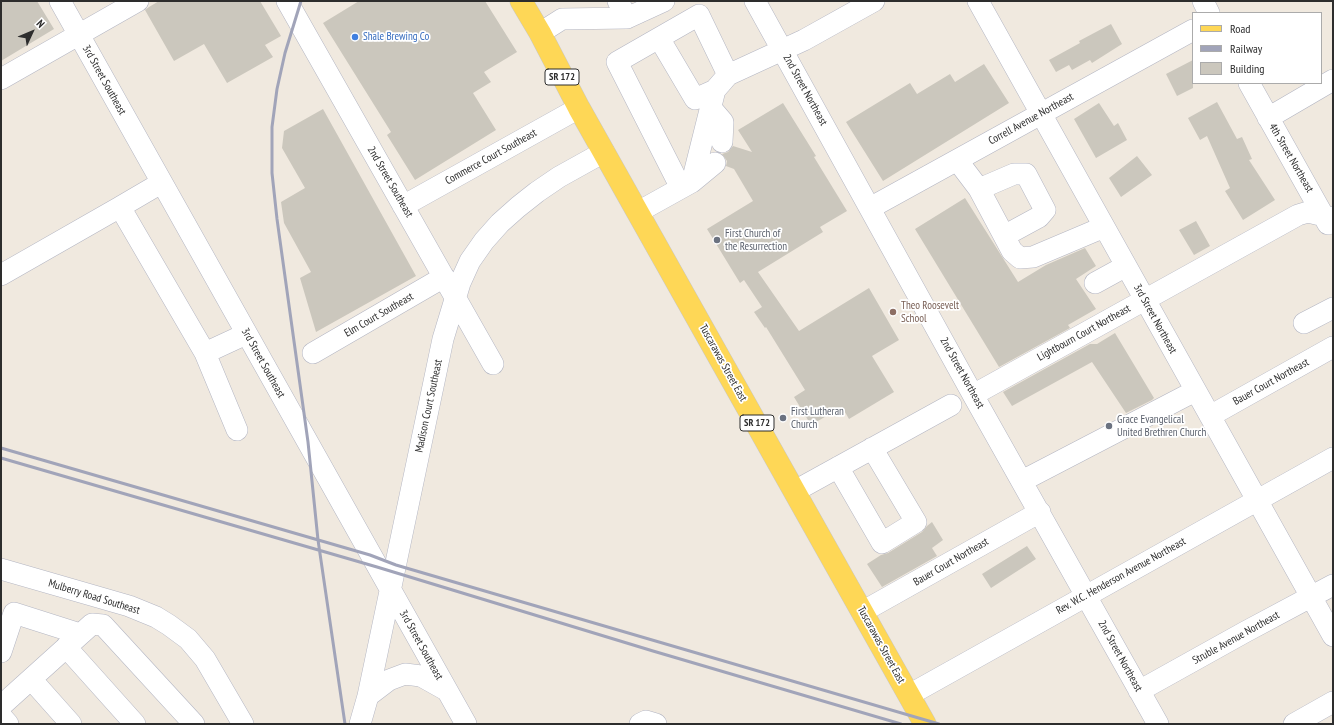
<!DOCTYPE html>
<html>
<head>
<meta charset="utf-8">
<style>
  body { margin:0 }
  #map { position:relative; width:1334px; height:725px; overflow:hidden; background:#f0e9df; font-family:"PT Sans Narrow",sans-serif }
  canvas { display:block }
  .frame { position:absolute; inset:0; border:2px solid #2d2d2d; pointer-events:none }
  .legend { position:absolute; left:1192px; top:12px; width:130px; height:72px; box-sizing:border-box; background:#fff; border:1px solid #ababab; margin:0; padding:5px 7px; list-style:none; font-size:12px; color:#2d2d2d }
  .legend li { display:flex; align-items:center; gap:8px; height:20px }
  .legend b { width:20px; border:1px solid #ababab }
  .north { position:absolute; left:12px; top:12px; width:40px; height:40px; -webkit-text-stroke:3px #fff; paint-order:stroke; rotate:46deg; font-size:11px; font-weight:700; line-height:16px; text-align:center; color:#2d2d2d }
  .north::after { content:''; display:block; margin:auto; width:14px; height:18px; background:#2d2d2d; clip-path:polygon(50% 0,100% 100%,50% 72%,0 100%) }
</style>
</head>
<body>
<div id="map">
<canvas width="1334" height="725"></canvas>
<div class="frame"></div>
<ul class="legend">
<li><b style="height:5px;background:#fed756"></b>Road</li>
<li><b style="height:5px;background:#a1a4b9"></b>Railway</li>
<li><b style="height:11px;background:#cbc7bd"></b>Building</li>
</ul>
<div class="north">N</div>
</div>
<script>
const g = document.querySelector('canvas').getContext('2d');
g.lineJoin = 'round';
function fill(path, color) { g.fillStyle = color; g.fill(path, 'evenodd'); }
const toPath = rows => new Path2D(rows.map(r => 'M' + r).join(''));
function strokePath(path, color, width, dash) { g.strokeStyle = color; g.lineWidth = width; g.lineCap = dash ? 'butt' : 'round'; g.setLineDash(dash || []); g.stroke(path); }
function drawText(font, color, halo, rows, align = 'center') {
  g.font = font + ' "PT Sans Narrow",sans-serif'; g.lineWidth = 3.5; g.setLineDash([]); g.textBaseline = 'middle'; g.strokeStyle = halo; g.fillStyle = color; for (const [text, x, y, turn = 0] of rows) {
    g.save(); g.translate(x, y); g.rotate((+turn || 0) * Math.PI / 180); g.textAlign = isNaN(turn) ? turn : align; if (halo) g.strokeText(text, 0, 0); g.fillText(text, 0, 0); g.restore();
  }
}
fill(toPath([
  [1,1,37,1,54,29,1,61],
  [159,1,260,1,281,36,265,45,273,57,227,83,204,44,174,61,145,10,149,7],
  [359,1,485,1,517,52,484,72,491,82,473,93,496,130,415,180,387,135,391,132,323,23],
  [1111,24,1122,44,1092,63,1090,60,1072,70,1069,65,1056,72,1049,60,1080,43,1079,41],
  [1193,60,1193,88,1177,96,1166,74],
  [984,64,1009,103,883,181,846,122,910,83,917,94,950,74,955,82],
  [1217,102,1237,139,1242,137,1252,159,1249,160,1275,200,1243,220,1225,191,1230,188,1207,136,1200,140,1188,118],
  [783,103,816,156,814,157,847,211,820,227,823,232,758,272,799,331,869,288,899,340,872,356,894,392,849,419,842,407,811,425,794,397,805,390,766,327,765,328,754,312,762,307,744,280,740,283,707,229,753,201,734,169,726,166,727,161,722,154,728,152,733,146,752,152,738,130],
  [1099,103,1114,126,1118,123,1127,140,1096,158,1074,119],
  [323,109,416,276,316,332,300,278,311,272,284,223,281,202,305,188,282,148,284,131],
  [1137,156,1152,175,1121,197,1109,178],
  [965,198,1018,282,1046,265,1085,248,1096,266,1076,279,1096,309,1068,325,1070,328,999,367,915,229],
  [1196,221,1210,246,1194,255,1179,230],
  [1115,333,1154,398,1152,400,1126,413,1092,362,1012,406,1003,392,1090,344,1097,344],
  [932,522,943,540,932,548,937,556,882,587,867,564,881,555,888,553,922,532,927,526],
  [1027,546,1036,559,991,588,982,574]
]), '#cbc7bd');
const minor = toPath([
  [60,1,466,724],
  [287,1,493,364],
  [618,1,627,18,664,1],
  [755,1,973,395,1158,724],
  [978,1,1333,636],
  [1203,1,1209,13],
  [540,33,562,19,627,18],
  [659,38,695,99,715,90,728,75],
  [1,79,138,1],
  [1249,83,1328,224],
  [711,108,723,122,722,142],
  [1268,118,1333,80],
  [957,160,979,189,1012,251,1020,258,1033,257,1104,227],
  [692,182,715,90],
  [161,183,120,207,205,353,246,334],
  [681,188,617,62,699,15,728,75,804,40,874,1],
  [979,189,1014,174,1026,174,1045,210,1039,217,1004,236],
  [403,206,579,108],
  [870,208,1193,30],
  [638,212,692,182,715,163],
  [1,275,120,207],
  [1095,283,1126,266],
  [1304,323,1333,308],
  [205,353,237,430],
  [313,353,444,277],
  [973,395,1298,215,1308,212,1333,218],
  [1210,416,1333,347],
  [838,467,882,543,916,522,872,448],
  [1022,481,1195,391],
  [795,491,951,405],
  [1,569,129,606,156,617,169,625,188,639,205,659,243,724],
  [862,612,1040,512],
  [66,647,135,724],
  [1,652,14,613,80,634],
  [31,679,71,724],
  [1139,691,1245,632,1333,585],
  [909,695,1333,458],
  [368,696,389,680,405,674,421,676,446,690],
  [1,706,92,624,103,625,194,724],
  [1,716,8,724],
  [360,724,368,696,443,339,460,283,470,261,484,241,500,223,518,207,537,192,559,177,604,152],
  [640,724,646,721,656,724],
  [1294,724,1333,702]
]);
const major = toPath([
  [521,1,540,33,579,108,925,724]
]);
strokePath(minor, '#b3b5c2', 22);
strokePath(major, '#c8c8c8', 23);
strokePath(minor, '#fff', 21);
strokePath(major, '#fed756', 22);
strokePath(toPath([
  [301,1,285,53,277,89,272,127,272,173,277,219,308,442,318,540,345,724],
  [1,448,370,555,396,565,939,724],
  [1,458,377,567,653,651,901,724]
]), '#a1a4b9', 3);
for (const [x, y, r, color] of [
  [355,37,4,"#3f7fe0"],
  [717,240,4,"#6b7280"],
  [893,312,4,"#8d6e63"],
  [783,418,4,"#6b7280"],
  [1109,426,4,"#6b7280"]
]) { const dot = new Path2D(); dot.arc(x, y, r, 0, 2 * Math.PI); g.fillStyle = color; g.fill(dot); strokePath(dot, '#fff', 1.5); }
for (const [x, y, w] of [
  [562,77,34],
  [757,423,34]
]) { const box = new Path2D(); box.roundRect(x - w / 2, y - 8, w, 16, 3); g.fillStyle = '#fff'; g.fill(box); strokePath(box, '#2d2d2d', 1); }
drawText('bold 10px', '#2d2d2d', null, [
  ["SR 172",562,77],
  ["SR 172",757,423]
]);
drawText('11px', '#366cbe', '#fff', [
  ["Shale Brewing Co",363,37]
], 'left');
drawText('11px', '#2d2d2d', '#fff', [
  ["3rd Street Southeast",104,80,61],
  ["2nd Street Northeast",805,90,61],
  ["Correll Avenue Northeast",1031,119,-29],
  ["Commerce Court Southeast",491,157,-29],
  ["4th Street Northeast",1291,158,60],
  ["2nd Street Southeast",390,182,60],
  ["Elm Court Southeast",379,315,-30],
  ["3rd Street Northeast",1155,319,61],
  ["Lightbourn Court Northeast",1084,333,-29],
  ["3rd Street Southeast",263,363,61],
  ["Tuscarawas Street East",723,363,61],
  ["2nd Street Northeast",962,373,61],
  ["Bauer Court Northeast",1271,382,-29],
  ["Madison Court Southeast",429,406,-78],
  ["Bauer Court Northeast",951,562,-30],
  ["Rev. W.C. Henderson Avenue Northeast",1121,576,-29],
  ["Mulberry Road Southeast",94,597,17],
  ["Struble Avenue Northeast",1236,638,-29],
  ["3rd Street Southeast",421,645,61],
  ["Tuscarawas Street East",881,645,61],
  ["2nd Street Northeast",1120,656,61]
]);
drawText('11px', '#5b616d', '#fff', [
  ["First Church of",725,234],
  ["the Resurrection",725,247],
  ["First Lutheran",791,412],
  ["Church",791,425],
  ["Grace Evangelical",1117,420],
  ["United Brethren Church",1117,433]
], 'left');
drawText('11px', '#785e54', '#fff', [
  ["Theo Roosevelt",901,306],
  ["School",901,319]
], 'left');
</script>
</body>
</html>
